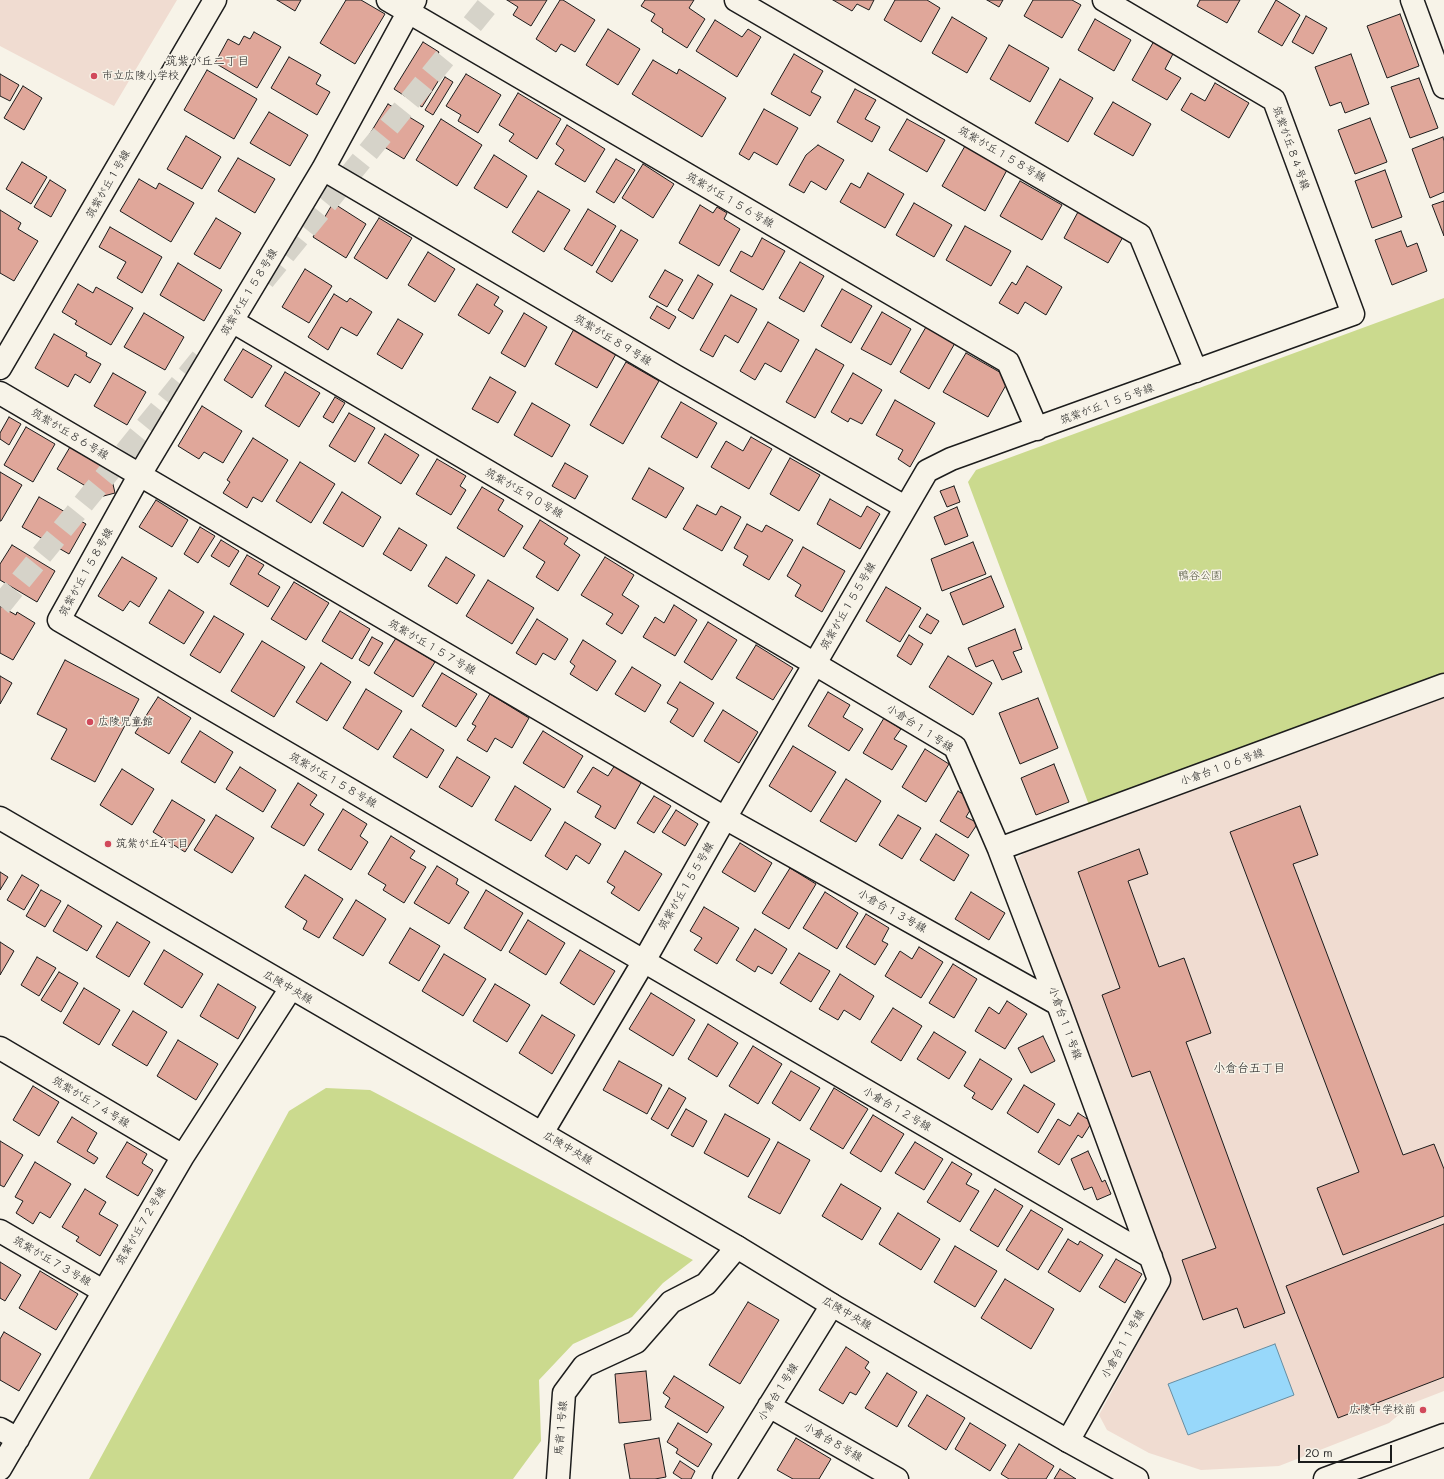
<!DOCTYPE html>
<html>
<head>
<meta charset="utf-8">
<style>
  body { margin:0 }
  #map { position:relative; width:1444px; height:1479px; overflow:hidden; background:#f7f3e8; font-family:Mali,sans-serif }
  canvas { display:block }
  .scale { position:absolute; left:1298px; top:1445px; width:94px; height:18px; box-sizing:border-box; border:2px solid #1c1c1c; border-top:0; padding-left:5px; font-size:12px; line-height:14px; white-space:nowrap; color:#1c1c1c; -webkit-text-stroke:3px #f7f3e8; paint-order:stroke }
</style>
</head>
<body>
<div id="map">
<canvas width="1444" height="1479"></canvas>
<div class="scale">20 m</div>
</div>
<script>
const g = document.querySelector('canvas').getContext('2d');
g.lineJoin = 'round';
function fill(path, color) { g.fillStyle = color; g.fill(path, 'evenodd'); }
const toPath = rows => new Path2D(rows.map(r => 'M' + r).join(''));
function strokePath(path, color, width, dash) { g.strokeStyle = color; g.lineWidth = width; g.lineCap = dash ? 'butt' : 'round'; g.setLineDash(dash || []); g.stroke(path); }
function drawText(font, color, halo, rows, align = 'center') {
  g.font = font + ' Mali,"Klee One",sans-serif'; g.lineWidth = 3; g.setLineDash([]); g.textBaseline = 'middle'; g.strokeStyle = halo; g.fillStyle = color; for (const [text, x, y, turn = 0] of rows) {
    g.save(); g.translate(x, y); g.rotate((+turn || 0) * Math.PI / 180); g.textAlign = isNaN(turn) ? turn : align; if (halo) g.strokeText(text, 0, 0); g.fillText(text, 0, 0); g.restore();
  }
}
fill(toPath([
  [0,0,177,0,114,106,0,46],
  [1444,698,1444,1391,1413,1403,1389,1423,1279,1466,1201,1470,1149,1453,1107,1430,1099,1415,1172,1280,1017,859,1025,852]
]), '#f0dcd1');
fill(toPath([
  [1444,298,1444,674,1089,805,968,482,976,470],
  [326,1088,370,1090,693,1260,663,1283,632,1317,573,1344,539,1380,541,1441,513,1479,89,1479,289,1111]
]), '#cbda8e');
const water = toPath([
  [1275,1344,1294,1395,1188,1435,1168,1384,1275,1344]
]);
fill(water, '#98d8fa');
strokePath(water, '#668da1', 1);
const building = toPath([
  [277,0,301,0,295,11,277,0],
  [346,0,361,0,385,14,355,64,320,43,346,0],
  [507,0,547,0,531,26,513,15,518,7,507,0],
  [560,0,563,0,595,20,575,52,561,44,556,52,536,39,560,0],
  [645,0,694,0,689,8,705,19,687,48,662,32,663,29,651,21,655,14,641,6,645,0],
  [833,0,874,0,869,10,857,4,852,11,833,0],
  [895,0,927,0,940,8,921,42,884,20,895,0],
  [987,0,1003,0,999,7,987,0],
  [1033,0,1072,0,1081,5,1062,38,1024,16,1033,0],
  [1200,0,1240,0,1227,23,1197,6,1200,0],
  [1276,0,1300,15,1282,46,1258,32,1276,0],
  [1400,14,1419,66,1387,78,1367,26,1400,14],
  [1306,16,1327,28,1313,54,1292,42,1306,16],
  [952,17,987,38,967,73,932,53,952,17],
  [1095,19,1131,40,1114,71,1078,50,1095,19],
  [715,20,742,37,748,29,761,37,737,77,696,51,715,20],
  [608,29,640,49,618,85,586,65,608,29],
  [254,32,281,47,257,88,215,63,228,39,239,45,244,36,250,39,254,32],
  [1154,41,1174,52,1165,69,1181,78,1167,100,1132,80,1154,41],
  [423,42,439,52,430,68,442,75,422,107,394,89,423,42],
  [1009,45,1049,68,1030,102,990,79,1009,45],
  [794,54,823,71,811,92,821,97,810,116,771,94,794,54],
  [1351,54,1369,104,1345,113,1341,102,1330,106,1315,67,1351,54],
  [289,57,321,75,316,84,330,92,317,115,271,88,289,57],
  [653,60,677,74,679,69,726,98,702,137,632,94,653,60],
  [207,70,257,99,234,139,184,110,207,70],
  [0,74,19,85,10,101,0,96,0,74],
  [466,74,501,95,478,133,458,121,461,115,446,106,466,74],
  [445,77,453,82,433,115,425,110,445,77],
  [1419,78,1438,128,1410,138,1391,87,1419,78],
  [1060,79,1093,98,1068,142,1035,123,1060,79],
  [1215,83,1249,103,1229,138,1181,110,1191,93,1205,101,1215,83],
  [23,86,42,98,24,130,4,118,23,86],
  [855,89,876,100,865,119,880,127,872,142,837,122,855,89],
  [518,93,561,119,537,159,509,141,514,134,499,125,518,93],
  [1113,102,1151,124,1133,156,1094,134,1113,102],
  [388,104,424,126,404,159,368,137,388,104],
  [764,109,798,128,777,165,754,152,749,160,739,154,764,109],
  [269,112,308,135,290,166,250,143,269,112],
  [1370,118,1387,162,1355,174,1338,130,1370,118],
  [441,119,482,145,457,186,416,160,441,119],
  [907,119,945,140,927,172,889,150,907,119],
  [567,125,605,149,585,182,555,164,564,150,556,144,567,125],
  [186,136,221,157,202,189,167,169,186,136],
  [1443,137,1444,141,1444,192,1430,198,1412,149,1443,137],
  [818,145,844,160,826,190,811,181,804,193,789,185,806,155,818,145],
  [965,146,1007,170,985,211,942,186,965,146],
  [494,155,527,176,507,208,474,188,494,155],
  [238,158,275,179,255,213,218,191,238,158],
  [616,159,635,170,614,203,596,192,616,159],
  [22,162,47,177,31,204,6,189,22,162],
  [643,164,674,184,653,218,622,198,643,164],
  [1385,170,1402,217,1372,228,1355,181,1385,170],
  [868,173,904,194,885,228,840,202,851,183,860,188,868,173],
  [139,179,156,189,159,183,194,203,171,242,120,211,139,179],
  [50,180,66,190,51,217,34,207,50,180],
  [1020,181,1062,205,1042,240,1000,216,1020,181],
  [538,191,570,210,544,252,512,232,538,191],
  [1444,201,1444,236,1432,205,1444,201],
  [333,203,366,224,346,258,313,237,333,203],
  [914,203,952,225,934,257,896,235,914,203],
  [700,205,713,213,717,207,727,213,724,219,740,229,719,266,679,243,700,205],
  [588,209,616,226,592,266,564,249,588,209],
  [0,210,21,223,18,229,38,241,14,281,0,273,0,210],
  [1078,212,1123,237,1108,263,1064,238,1078,212],
  [216,218,241,233,220,269,194,254,216,218],
  [379,218,412,238,387,279,354,258,379,218],
  [965,226,1011,251,991,286,946,260,965,226],
  [110,227,162,257,142,293,117,278,126,262,99,247,110,227],
  [621,230,638,240,612,282,596,272,621,230],
  [1401,231,1407,247,1417,243,1427,271,1392,285,1375,240,1401,231],
  [762,238,785,251,763,290,730,271,741,251,752,257,762,238],
  [428,252,455,269,435,302,408,285,428,252],
  [800,262,824,276,804,312,779,298,800,262],
  [178,263,222,290,204,321,160,295,178,263],
  [1027,266,1062,287,1046,315,1025,302,1018,314,999,303,1012,282,1016,285,1027,266],
  [305,269,332,286,309,323,282,307,305,269],
  [665,270,683,280,667,307,649,297,665,270],
  [698,275,713,284,693,319,678,310,698,275],
  [78,284,93,293,96,287,133,308,111,345,75,324,77,321,62,312,78,284],
  [477,284,499,297,494,305,503,311,489,334,458,315,477,284],
  [842,289,872,306,851,343,821,326,842,289],
  [334,294,347,302,350,298,372,312,357,336,341,327,328,350,308,337,334,294],
  [731,295,757,309,738,343,725,335,713,357,700,350,731,295],
  [657,306,676,317,669,329,650,318,657,306],
  [882,312,911,329,891,365,861,349,882,312],
  [144,313,184,337,165,370,124,347,144,313],
  [524,313,547,327,525,367,501,353,524,313],
  [398,319,423,334,402,369,377,354,398,319],
  [768,322,799,340,781,372,765,363,755,380,740,371,768,322],
  [926,327,955,343,929,389,900,372,926,327],
  [574,329,616,354,597,388,555,364,574,329],
  [54,334,87,353,86,356,101,364,90,383,75,374,68,387,35,368,54,334],
  [243,349,272,366,252,398,224,380,243,349],
  [816,349,844,365,815,418,786,402,816,349],
  [966,353,1010,378,988,417,943,392,966,353],
  [626,362,659,381,623,444,590,425,626,362],
  [285,372,320,393,299,427,265,406,285,372],
  [113,373,146,392,127,425,94,406,113,373],
  [853,373,882,390,862,424,850,418,848,422,831,412,853,373],
  [490,377,516,392,498,423,472,409,490,377],
  [335,397,345,403,333,423,323,417,335,397],
  [895,400,935,423,910,467,898,459,903,450,876,435,895,400],
  [681,402,717,423,697,458,661,437,681,402],
  [532,403,570,425,552,457,514,435,532,403],
  [202,406,242,431,223,463,204,452,199,459,178,446,202,406],
  [349,413,375,428,355,462,329,446,349,413],
  [9,417,21,424,9,445,0,439,0,433,9,417],
  [26,427,55,444,33,482,4,465,26,427],
  [385,434,419,455,401,484,368,463,385,434],
  [751,437,772,449,749,489,711,467,726,441,743,451,751,437],
  [253,438,288,460,262,502,253,497,247,508,223,493,230,482,227,480,253,438],
  [70,447,110,471,115,493,96,498,94,491,57,469,70,447],
  [790,458,820,475,799,511,770,494,790,458],
  [437,459,466,476,460,486,466,490,451,515,416,494,437,459],
  [300,462,335,484,311,523,276,501,300,462],
  [565,463,588,476,575,499,552,486,565,463],
  [649,468,684,488,666,518,632,499,649,468],
  [0,472,22,485,1,521,0,521,0,472],
  [954,486,960,502,947,507,940,491,954,486],
  [482,487,504,500,498,510,523,526,504,557,457,528,482,487],
  [342,492,381,517,363,547,323,523,342,492],
  [39,497,86,524,69,554,22,527,39,497],
  [830,499,861,517,867,506,880,514,860,549,817,524,830,499],
  [156,500,188,520,172,547,139,527,156,500],
  [697,505,716,515,721,506,741,517,722,551,683,529,697,505],
  [957,507,968,536,945,545,934,517,957,507],
  [540,520,568,538,564,544,580,555,558,591,536,577,545,562,523,548,540,520],
  [747,524,762,532,766,525,793,540,769,580,743,565,748,556,734,548,747,524],
  [200,527,215,536,198,563,184,554,200,527],
  [399,528,427,545,411,571,383,554,399,528],
  [221,540,239,551,229,567,211,556,221,540],
  [973,542,986,574,942,591,931,559,973,542],
  [12,545,55,571,37,602,0,580,0,564,12,545],
  [803,547,845,571,822,612,795,596,801,585,787,576,803,547],
  [247,555,264,565,258,574,280,587,268,607,230,584,247,555],
  [122,557,157,578,139,607,130,601,123,611,98,596,122,557],
  [446,557,475,575,457,604,428,586,446,557],
  [605,557,634,575,622,595,639,606,622,634,606,624,613,614,581,595,605,557],
  [991,576,1004,607,963,625,950,593,991,576],
  [488,580,534,608,512,644,466,616,488,580],
  [294,582,329,603,306,640,271,619,294,582],
  [886,587,921,608,900,642,866,621,886,587],
  [169,590,204,612,184,644,149,623,169,590],
  [674,605,697,620,675,656,643,637,655,617,664,623,674,605],
  [0,606,16,615,17,612,35,623,13,660,0,653,0,606],
  [340,611,370,629,352,659,322,641,340,611],
  [927,614,939,621,931,634,919,627,927,614],
  [214,616,244,634,220,673,190,655,214,616],
  [537,619,568,639,555,660,543,653,536,665,516,653,537,619],
  [708,622,737,640,712,680,684,662,708,622],
  [1015,629,1022,649,1013,652,1022,672,1002,680,993,660,976,667,968,648,1015,629],
  [909,635,923,644,911,665,897,656,909,635],
  [372,637,383,643,369,666,359,660,372,637],
  [396,638,435,662,413,697,374,673,396,638],
  [583,640,616,661,597,691,570,674,575,666,570,662,583,640],
  [262,641,305,667,274,717,231,691,262,641],
  [756,645,793,668,773,700,736,678,756,645],
  [948,656,992,683,973,715,929,687,948,656],
  [65,660,139,699,95,782,51,759,67,729,37,714,65,660],
  [321,663,351,682,327,721,296,702,321,663],
  [632,667,661,685,645,712,615,694,632,667],
  [442,673,477,694,456,727,422,706,442,673],
  [0,676,12,683,0,704,0,676],
  [680,682,714,703,693,737,670,722,678,709,667,703,680,682],
  [366,689,402,711,378,750,343,728,366,689],
  [828,692,850,705,843,717,863,729,849,751,808,726,828,692],
  [490,694,529,718,512,748,495,738,487,752,467,740,476,726,472,724,490,694],
  [158,697,191,718,169,754,135,733,158,697],
  [1038,698,1058,748,1020,764,999,713,1038,698],
  [723,710,758,732,739,763,704,741,723,710],
  [884,718,901,729,894,739,907,746,892,770,863,753,884,718],
  [411,729,444,750,427,778,393,757,411,729],
  [200,731,233,752,215,783,181,762,200,731],
  [543,731,583,756,564,788,523,763,543,731],
  [793,746,836,772,811,812,769,786,793,746],
  [925,749,949,764,926,802,902,787,925,749],
  [457,757,490,777,472,807,439,787,457,757],
  [1054,764,1069,802,1036,815,1021,778,1054,764],
  [615,765,642,781,615,829,595,817,601,806,577,792,593,767,608,776,615,765],
  [240,767,276,790,263,812,226,789,240,767],
  [122,769,154,789,132,825,100,805,122,769],
  [846,779,881,801,856,842,820,821,846,779],
  [298,783,317,795,310,805,324,814,304,846,271,827,298,783],
  [515,786,551,809,531,841,495,820,515,786],
  [958,791,975,802,966,817,978,823,968,838,940,821,958,791],
  [654,796,671,806,654,833,637,823,654,796],
  [172,800,205,820,185,852,153,832,172,800],
  [1300,806,1318,855,1293,864,1403,1155,1434,1144,1444,1169,1444,1216,1343,1255,1317,1188,1359,1172,1230,832,1300,806],
  [343,809,367,824,360,836,368,842,351,870,318,850,343,809],
  [676,810,698,824,685,846,662,832,676,810],
  [216,815,254,838,232,873,194,850,216,815],
  [898,815,921,828,902,859,879,845,898,815],
  [565,822,601,844,589,864,576,855,567,870,545,856,565,822],
  [936,834,969,855,954,881,920,860,936,834],
  [391,836,415,851,410,858,426,867,404,903,383,890,386,885,368,874,391,836],
  [740,843,772,863,755,892,722,872,740,843],
  [1139,849,1148,874,1128,881,1159,967,1184,958,1211,1033,1186,1042,1285,1313,1244,1328,1237,1308,1203,1320,1182,1260,1216,1248,1150,1071,1132,1077,1102,995,1120,988,1078,872,1139,849],
  [625,851,662,874,639,911,611,893,615,887,607,882,625,851],
  [437,866,458,879,456,884,469,892,449,924,414,903,437,866],
  [790,868,816,884,789,929,762,913,790,868],
  [0,872,8,877,0,890,0,872],
  [22,875,39,885,24,910,7,900,22,875],
  [305,875,343,899,319,938,303,929,307,921,285,907,305,875],
  [41,890,61,901,45,927,26,916,41,890],
  [486,890,523,913,501,951,464,928,486,890],
  [825,892,858,913,837,949,803,928,825,892],
  [971,892,1005,913,989,940,955,919,971,892],
  [356,900,386,919,363,956,333,938,356,900],
  [68,905,102,926,87,951,53,931,68,905],
  [704,907,739,928,717,964,694,950,702,938,690,931,704,907],
  [866,914,889,928,882,941,888,944,875,965,846,947,866,914],
  [528,920,565,943,546,975,509,952,528,920],
  [117,922,150,942,129,977,96,957,117,922],
  [410,928,440,946,419,981,389,963,410,928],
  [755,929,787,949,772,974,758,966,755,972,736,960,755,929],
  [0,942,14,951,0,975,0,942],
  [919,947,943,962,921,998,885,976,900,951,912,959,919,947],
  [164,950,203,974,182,1008,144,984,164,950],
  [580,950,615,971,594,1005,560,983,580,950],
  [799,953,830,971,811,1002,780,983,799,953],
  [444,954,486,979,463,1016,422,991,444,954],
  [37,957,56,968,39,996,21,985,37,957],
  [953,964,977,979,954,1018,929,1003,953,964],
  [59,972,78,983,61,1012,41,1000,59,972],
  [840,974,874,996,860,1020,844,1010,838,1020,819,1009,840,974],
  [218,984,256,1007,238,1039,200,1016,218,984],
  [495,984,530,1005,507,1042,473,1021,495,984],
  [84,988,120,1010,99,1045,63,1023,84,988],
  [651,993,695,1020,673,1056,629,1029,651,993],
  [1007,1001,1027,1014,1005,1049,975,1031,989,1007,999,1014,1007,1001],
  [893,1008,922,1026,901,1061,871,1042,893,1008],
  [133,1011,167,1032,147,1066,112,1045,133,1011],
  [542,1015,575,1035,552,1074,519,1053,542,1015],
  [708,1024,738,1043,717,1077,688,1059,708,1024],
  [934,1032,966,1052,949,1079,917,1059,934,1032],
  [1043,1036,1055,1061,1031,1073,1018,1048,1043,1036],
  [178,1040,218,1064,196,1100,157,1076,178,1040],
  [753,1046,782,1064,758,1104,729,1086,753,1046],
  [980,1059,1012,1079,992,1110,972,1098,975,1093,964,1086,980,1059],
  [619,1061,662,1085,647,1114,603,1090,619,1061],
  [791,1071,820,1088,800,1121,772,1103,791,1071],
  [1024,1085,1055,1104,1038,1133,1007,1113,1024,1085],
  [33,1086,59,1102,39,1136,13,1120,33,1086],
  [669,1088,686,1098,668,1129,651,1119,669,1088],
  [834,1088,868,1109,843,1149,810,1129,834,1088],
  [686,1109,707,1121,693,1147,671,1135,686,1109],
  [1078,1113,1092,1122,1082,1138,1078,1135,1059,1165,1038,1152,1058,1119,1070,1126,1078,1113],
  [725,1114,770,1139,748,1177,704,1153,725,1114],
  [873,1115,904,1134,881,1172,850,1153,873,1115],
  [72,1117,97,1133,87,1151,98,1158,94,1164,57,1142,72,1117],
  [0,1141,23,1155,4,1187,0,1185,0,1141],
  [127,1142,147,1154,142,1163,153,1170,138,1196,106,1177,127,1142],
  [778,1142,810,1160,780,1214,748,1197,778,1142],
  [915,1142,943,1159,924,1190,895,1173,915,1142],
  [1088,1151,1102,1182,1105,1180,1111,1194,1097,1200,1092,1187,1084,1190,1071,1159,1088,1151],
  [35,1162,71,1184,50,1218,40,1212,33,1224,16,1213,23,1201,15,1197,35,1162],
  [952,1162,972,1174,966,1184,979,1191,960,1222,927,1202,952,1162],
  [841,1184,881,1208,862,1240,822,1216,841,1184],
  [85,1189,106,1202,99,1214,118,1225,100,1256,76,1241,79,1237,62,1227,85,1189],
  [995,1189,1023,1206,998,1247,970,1230,995,1189],
  [1031,1210,1063,1229,1038,1270,1006,1250,1031,1210],
  [898,1213,940,1239,921,1270,879,1244,898,1213],
  [1444,1224,1444,1377,1338,1418,1286,1286,1444,1224],
  [1068,1239,1078,1245,1080,1241,1103,1255,1080,1292,1048,1272,1068,1239],
  [955,1246,997,1271,975,1307,934,1282,955,1246],
  [1116,1259,1142,1274,1125,1303,1099,1287,1116,1259],
  [0,1262,21,1275,5,1301,0,1298,0,1262],
  [40,1271,78,1294,56,1330,19,1308,40,1271],
  [1005,1279,1054,1309,1031,1349,981,1318,1005,1279],
  [748,1302,779,1320,740,1384,709,1365,748,1302],
  [4,1332,41,1354,19,1391,0,1380,0,1339,4,1332],
  [846,1347,869,1362,865,1368,870,1372,856,1395,850,1392,843,1404,819,1390,846,1347],
  [646,1371,651,1420,619,1423,615,1374,646,1371],
  [887,1373,917,1392,897,1427,865,1408,887,1373],
  [674,1376,724,1407,707,1433,665,1407,670,1398,663,1393,674,1376],
  [927,1395,965,1418,946,1450,908,1426,927,1395],
  [678,1423,712,1444,698,1467,676,1453,678,1449,667,1442,678,1423],
  [970,1423,1006,1445,990,1471,955,1449,970,1423],
  [659,1438,666,1477,655,1479,630,1479,624,1444,659,1438],
  [796,1438,831,1459,819,1479,793,1479,777,1470,796,1438],
  [1019,1444,1054,1466,1046,1479,1009,1479,1001,1474,1019,1444],
  [680,1461,695,1471,691,1479,682,1479,673,1473,680,1461],
  [1060,1469,1076,1479,1054,1479,1060,1469]
]);
fill(building, '#e0a79a');
strokePath(building, '#1c1c1c', 1);
strokePath(toPath([
  [264,280,492,0],
  [0,606,204,355]
]), '#d6d3c9', 22, [22, 11]);
const street = toPath([
  [388,0,1008,362,1037,429],
  [415,0,323,169,139,476,59,620,1151,1257],
  [736,0,1140,235,1196,371],
  [1412,0,1444,87],
  [323,169,675,376,905,507],
  [232,321,815,664,955,747,999,849,1058,1004,1159,1280,1068,1441],
  [0,393,725,818,1058,1004],
  [999,849,1444,685],
  [0,1048,183,1156],
  [542,1133,644,961,725,818,927,471,951,459,1353,314,1274,100,1104,0],
  [0,1231,103,1291],
  [769,1406,897,1479],
  [0,1429,18,1439],
  [0,1469,183,1156,291,988],
  [558,1479,564,1393,584,1366,636,1342,671,1302,706,1284,737,1247],
  [724,1479,832,1305]
]);
const secondary = toPath([
  [0,368,215,0],
  [0,818,737,1247,832,1305,1068,1441,1137,1479],
  [1325,1479,1444,1435]
]);
strokePath(street, '#1c1c1c', 25);
strokePath(secondary, '#1c1c1c', 25);
strokePath(street, '#f7f3e8', 22);
strokePath(secondary, '#f7f3e8', 22);
for (const [x, y, r, color] of [
  [94,76,4,"#d1495b"],
  [90,722,4,"#d1495b"],
  [108,844,4,"#d1495b"],
  [1423,1410,4,"#d1495b"]
]) { const dot = new Path2D(); dot.arc(x, y, r, 0, 2 * Math.PI); g.fillStyle = color; g.fill(dot); strokePath(dot, '#f7f3e8', 1.5); }
drawText('11px', '#1c1c1c', '#f7f3e8', [
  ["市立広陵小学校",102,76],
  ["広陵児童館",98,722],
  ["筑紫が丘4丁目",116,844],
  ["広陵中学校前",1415,1410,"right"]
], 'left');
drawText('11px', '#1c1c1c', '#f7f3e8', [
  ["筑紫が丘８４号線",1291,148,70],
  ["筑紫が丘１５８号線",1002,154,30],
  ["筑紫が丘１号線",108,184,-60],
  ["筑紫が丘１５６号線",730,200,30],
  ["筑紫が丘１５８号線",249,292,-59],
  ["筑紫が丘８９号線",613,340,31],
  ["筑紫が丘１５５号線",1107,404,-20],
  ["筑紫が丘８６号線",70,434,31],
  ["筑紫が丘９０号線",524,493,30],
  ["筑紫が丘１５８号線",86,572,-61],
  ["筑紫が丘１５５号線",848,606,-60],
  ["筑紫が丘１５７号線",432,647,30],
  ["小倉台１１号線",920,728,33],
  ["小倉台１０６号線",1222,767,-20],
  ["筑紫が丘１５８号線",333,780,30],
  ["筑紫が丘１５５号線",686,886,-60],
  ["小倉台１３号線",892,911,29],
  ["広陵中央線",288,987,30],
  ["小倉台１１号線",1065,1023,70],
  ["筑紫が丘７４号線",91,1102,31],
  ["小倉台１２号線",897,1109,30],
  ["広陵中央線",568,1148,30],
  ["筑紫が丘７２号線",141,1226,-60],
  ["筑紫が丘７３号線",52,1261,30],
  ["広陵中央線",847,1313,30],
  ["小倉台１１号線",1123,1344,-61],
  ["小倉台１号線",778,1392,-58],
  ["馬背１号線",561,1428,-85],
  ["小倉台８号線",833,1442,30]
]);
drawText('11px', '#51553e', '#f7f3e8', [
  ["鴨谷公園",1200,576]
]);
drawText('12px', '#1c1c1c', '#f7f3e8', [
  ["筑紫が丘二丁目",207,61],
  ["小倉台五丁目",1249,1068]
]);
</script>
</body>
</html>
